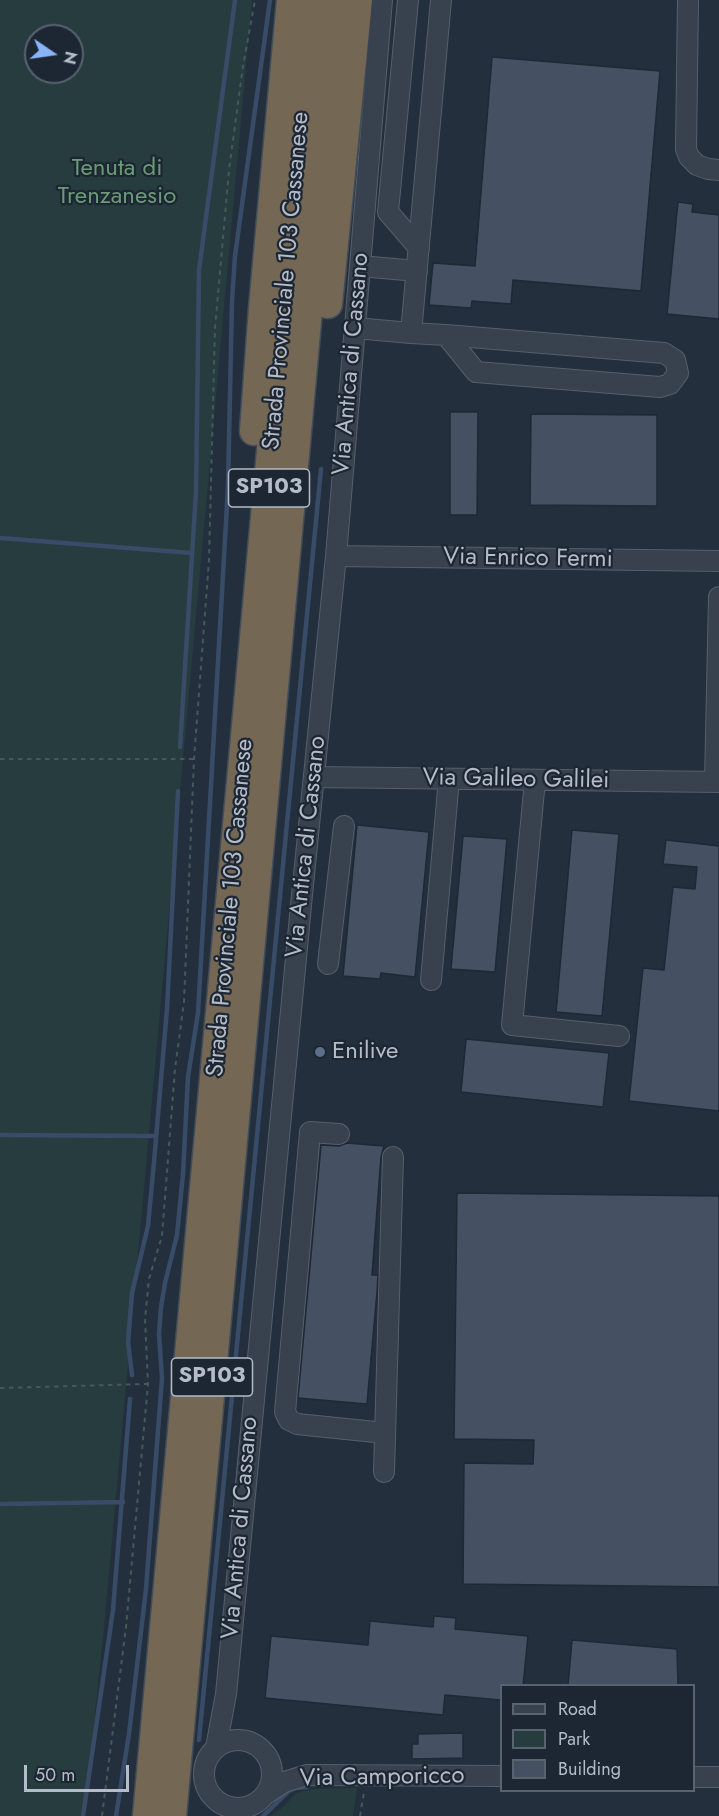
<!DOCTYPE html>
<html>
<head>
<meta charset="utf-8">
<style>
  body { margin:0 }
  #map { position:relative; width:719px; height:1816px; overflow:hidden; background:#242f3e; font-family:Jost,sans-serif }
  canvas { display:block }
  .legend { position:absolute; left:500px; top:1684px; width:195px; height:108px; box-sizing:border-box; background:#1d2633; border:2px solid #59626f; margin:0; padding:8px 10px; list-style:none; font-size:18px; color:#b4bcc9 }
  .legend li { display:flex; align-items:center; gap:12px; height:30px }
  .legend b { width:30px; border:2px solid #59626f }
  .north { position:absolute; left:24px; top:24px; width:60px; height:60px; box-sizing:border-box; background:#1d2633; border:2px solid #59626f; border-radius:50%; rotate:103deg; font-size:16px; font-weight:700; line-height:24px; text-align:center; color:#b4bcc9 }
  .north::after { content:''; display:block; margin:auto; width:21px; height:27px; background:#8ab4f8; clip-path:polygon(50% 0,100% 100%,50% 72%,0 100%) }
  .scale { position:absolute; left:24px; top:1765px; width:105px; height:27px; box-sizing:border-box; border:3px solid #b4bcc9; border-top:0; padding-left:8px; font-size:18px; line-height:21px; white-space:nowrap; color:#b4bcc9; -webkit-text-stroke:4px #1d2633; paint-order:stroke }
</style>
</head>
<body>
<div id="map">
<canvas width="719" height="1816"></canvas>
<ul class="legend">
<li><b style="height:8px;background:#38414e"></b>Road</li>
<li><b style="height:16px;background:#263c3f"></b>Park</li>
<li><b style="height:16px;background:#455162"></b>Building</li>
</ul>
<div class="north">N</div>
<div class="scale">50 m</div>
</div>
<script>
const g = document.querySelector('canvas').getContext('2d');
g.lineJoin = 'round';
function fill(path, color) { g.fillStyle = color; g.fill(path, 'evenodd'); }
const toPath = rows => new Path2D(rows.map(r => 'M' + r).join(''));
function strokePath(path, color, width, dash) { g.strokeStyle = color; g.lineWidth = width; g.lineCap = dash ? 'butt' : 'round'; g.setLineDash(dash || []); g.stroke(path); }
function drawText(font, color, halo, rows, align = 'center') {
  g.font = font + ' Jost,sans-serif'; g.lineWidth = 4.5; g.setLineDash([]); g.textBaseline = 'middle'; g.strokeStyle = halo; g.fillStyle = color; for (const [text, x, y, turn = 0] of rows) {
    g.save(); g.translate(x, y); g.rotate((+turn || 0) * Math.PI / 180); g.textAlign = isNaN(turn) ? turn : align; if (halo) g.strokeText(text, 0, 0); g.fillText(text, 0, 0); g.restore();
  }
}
fill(toPath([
  [0,0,252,0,103,1639,84,1816,0,1816],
  [36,36,72,36,72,72,36,72],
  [357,1788,353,1816,270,1816,282,1808,296,1793,314,1789]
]), '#263c3f');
strokePath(toPath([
  [0,538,192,553],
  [180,747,196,492,199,270,235,0],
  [0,1135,156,1136],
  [132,1375,128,1342,132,1293,148,1226,154,1162,167,1009,178,791],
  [0,1504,123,1502],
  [199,1740,321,469],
  [83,1816,113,1610,130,1399],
  [116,1816,129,1734,146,1589,162,1378,159,1334,161,1307,165,1283,177,1235,183,1174,188,1077,198,1013,228,487,232,301,235,256,270,0],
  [263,1816,289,1791,296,1788,307,1787]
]), '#394c67', 4.5);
const building = toPath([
  [492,57,660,71,641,291,513,280,511,304,472,301,471,308,429,305,433,263,475,266,492,57],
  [678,202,693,204,692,212,719,215,719,319,667,314,678,202],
  [450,412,478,412,477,515,450,515,450,412],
  [531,414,657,415,657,506,530,505,531,414],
  [357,825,429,832,415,977,381,973,380,979,343,976,357,825],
  [572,830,619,834,602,1016,556,1012,572,830],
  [463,836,507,839,495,972,451,969,463,836],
  [666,840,719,846,719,1111,629,1101,643,968,664,970,673,887,695,889,697,867,663,864,666,840],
  [466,1039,609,1053,603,1107,461,1092,466,1039],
  [347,1143,384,1146,381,1157,372,1275,378,1275,377,1292,367,1404,298,1398,321,1145,339,1146,347,1143],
  [457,1193,719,1196,719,1587,463,1584,464,1463,533,1464,534,1440,454,1439,457,1193],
  [434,1616,456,1618,455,1629,528,1636,523,1686,501,1686,501,1700,445,1695,443,1715,265,1698,271,1636,368,1645,370,1621,433,1627,434,1616],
  [572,1640,677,1649,678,1686,568,1686,572,1640],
  [463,1733,463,1758,412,1759,412,1744,418,1744,418,1734,463,1733]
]);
fill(building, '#455162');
strokePath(building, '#1f2835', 1.5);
const minor = toPath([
  [408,0,388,212,419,248],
  [441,0,411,333,446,335,664,353,675,360,678,373,670,384,660,387,476,372,446,335],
  [688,0,686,149,689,157,697,165,708,169,719,170],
  [360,266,417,271],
  [355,328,411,333],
  [336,556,719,561],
  [314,777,719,782],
  [535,780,512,1025,619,1036],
  [715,782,719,597],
  [328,964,344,826],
  [431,980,449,779],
  [339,1134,310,1132,285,1412,289,1420,297,1424,385,1433],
  [384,1472,393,1157],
  '204 1774a34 34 0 1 1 68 0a34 34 0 1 1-68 0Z',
  [216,1748,226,1694,302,895,336,556,382,0],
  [694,1777,719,1777],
  [266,1794,284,1782,307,1775,502,1776]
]);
const highway = toPath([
  [328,304,358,0],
  [254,431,263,308,291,0],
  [147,1816,312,0],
  [172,1816,336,0]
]);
strokePath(minor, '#565f6c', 22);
strokePath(highway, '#434c59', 31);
strokePath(toPath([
  [0,759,194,759],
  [0,1388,147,1384],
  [102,1816,126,1627,148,1384,145,1319,149,1279,162,1236,175,1069,184,1002,194,759,209,560,215,328,229,170,243,66,255,0],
  [360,1816,364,1792]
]), '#44595c', 2, [4.5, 4.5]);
strokePath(minor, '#38414e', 20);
strokePath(highway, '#746855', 28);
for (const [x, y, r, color] of [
  [320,1052,6,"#5c6f8a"]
]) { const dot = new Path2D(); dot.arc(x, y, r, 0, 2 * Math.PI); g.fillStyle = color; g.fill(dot); strokePath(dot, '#1d2633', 2); }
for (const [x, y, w] of [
  [269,488,81],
  [212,1377,81]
]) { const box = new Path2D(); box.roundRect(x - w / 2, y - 19, w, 38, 4.5); g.fillStyle = '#1d2633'; g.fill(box); strokePath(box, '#b4bcc9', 1.5); }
drawText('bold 22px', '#b4bcc9', null, [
  ["SP103",269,488],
  ["SP103",212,1377]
]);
drawText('24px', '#6b9a76', '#1d2633', [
  ["Tenuta di",117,169],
  ["Trenzanesio",117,197]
]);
drawText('24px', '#b4bcc9', '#1d2633', [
  ["Strada Provinciale 103 Cassanese",287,281,-85],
  ["Via Antica di Cassano",352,364,-85],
  ["Via Enrico Fermi",528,559,1],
  ["Via Galileo Galilei",516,780,1],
  ["Via Antica di Cassano",307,847,-84],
  ["Strada Provinciale 103 Cassanese",231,908,-85],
  ["Via Antica di Cassano",241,1528,-85],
  ["Via Camporicco",382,1778,-1]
]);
drawText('24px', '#b4bcc9', '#1d2633', [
  ["Enilive",332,1052]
], 'left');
</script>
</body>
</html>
